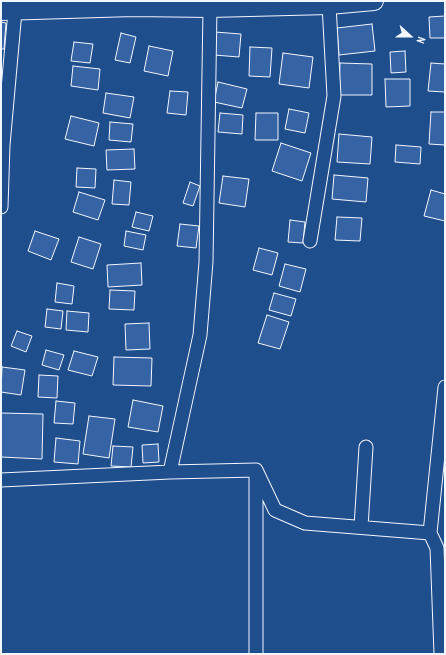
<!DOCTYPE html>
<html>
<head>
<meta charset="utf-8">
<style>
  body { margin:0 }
  #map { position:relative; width:446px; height:655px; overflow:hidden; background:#1f4e8c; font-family:"PT Sans Narrow",sans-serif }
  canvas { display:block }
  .frame { position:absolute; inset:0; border:2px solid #f2f6ff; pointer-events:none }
  .north { position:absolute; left:390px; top:16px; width:40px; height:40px; -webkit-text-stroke:3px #1f4e8c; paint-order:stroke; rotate:111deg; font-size:11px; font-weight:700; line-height:16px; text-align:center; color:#f2f6ff }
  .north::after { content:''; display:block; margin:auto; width:14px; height:18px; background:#f2f6ff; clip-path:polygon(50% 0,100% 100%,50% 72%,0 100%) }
</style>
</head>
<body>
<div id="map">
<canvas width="446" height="655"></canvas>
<div class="frame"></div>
<div class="north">N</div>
</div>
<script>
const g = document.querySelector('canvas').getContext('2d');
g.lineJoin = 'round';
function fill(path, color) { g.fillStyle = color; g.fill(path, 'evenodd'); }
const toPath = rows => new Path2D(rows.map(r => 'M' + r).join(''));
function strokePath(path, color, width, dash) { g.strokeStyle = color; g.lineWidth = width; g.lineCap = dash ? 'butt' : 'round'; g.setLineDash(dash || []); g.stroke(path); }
const building = toPath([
  [445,16,445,38,430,38,429,17,445,16],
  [1,22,6,23,4,49,1,49,1,22],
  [372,24,375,51,339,55,337,28,372,24],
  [215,32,241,34,239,57,214,55,215,32],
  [121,33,136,37,130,63,115,60,121,33],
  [74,42,93,44,90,63,71,61,74,42],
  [149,46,173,51,168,76,144,71,149,46],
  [250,47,272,48,270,77,249,76,250,47],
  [405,51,406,72,391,73,390,52,405,51],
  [283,53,313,57,309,88,279,84,283,53],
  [340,63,372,64,372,95,339,95,340,63],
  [431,63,445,64,445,92,428,91,431,63],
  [73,66,100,69,98,90,71,86,73,66],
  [385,79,410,79,410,106,386,107,385,79],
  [218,82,247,89,242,108,214,102,218,82],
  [170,91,188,92,186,115,167,113,170,91],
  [106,93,134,97,130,118,103,113,106,93],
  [289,109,309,113,305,133,285,129,289,109],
  [431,112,445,112,445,145,429,144,431,112],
  [220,113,243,115,242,134,218,132,220,113],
  [256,113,278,113,278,140,255,140,256,113],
  [71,116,99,123,94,146,65,139,71,116],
  [110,122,133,124,131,142,109,140,110,122],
  [339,134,372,137,370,164,337,162,339,134],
  [281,143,311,153,302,181,272,171,281,143],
  [396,145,421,147,420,164,395,162,396,145],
  [134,149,135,169,107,170,106,150,134,149],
  [77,168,96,169,95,188,76,187,77,168],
  [334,175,368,178,366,202,332,199,334,175],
  [223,176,249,179,245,207,219,203,223,176],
  [114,180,131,182,129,205,112,204,114,180],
  [190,182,200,186,193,206,183,203,190,182],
  [431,190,445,194,445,221,424,216,431,190],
  [79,192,105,200,98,220,73,212,79,192],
  [136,212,153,216,149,231,132,227,136,212],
  [337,217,362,218,360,241,335,240,337,217],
  [290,220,305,222,303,243,288,242,290,220],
  [180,224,199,226,196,248,177,246,180,224],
  [35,231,59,239,51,260,28,251,35,231],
  [126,231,146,235,143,250,124,246,126,231],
  [79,237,101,244,93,269,71,262,79,237],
  [259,248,278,253,272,275,253,270,259,248],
  [141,263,142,285,108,287,107,265,141,263],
  [285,264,306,269,300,292,279,286,285,264],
  [57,283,74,286,72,304,55,302,57,283],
  [110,290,135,291,134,310,109,309,110,290],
  [274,293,296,299,291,316,269,310,274,293],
  [47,309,63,311,61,329,45,327,47,309],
  [67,311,89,313,88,332,66,330,67,311],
  [267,315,289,322,280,349,258,343,267,315],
  [149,323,150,349,126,350,125,324,149,323],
  [17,331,32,336,26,352,11,346,17,331],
  [46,350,64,355,59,370,42,365,46,350],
  [74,351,98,357,92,376,68,370,74,351],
  [114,357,152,358,151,386,113,385,114,357],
  [2,367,25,370,21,395,1,392,2,367],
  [39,375,58,376,57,398,38,397,39,375],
  [133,400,163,406,158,432,128,427,133,400],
  [56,401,75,403,73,424,54,423,56,401],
  [1,413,43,414,42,459,1,457,1,413],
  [89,416,115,419,109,458,83,454,89,416],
  [56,438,80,441,78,464,54,462,56,438],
  [158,444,159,462,143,463,142,445,158,444],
  [113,446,133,447,131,467,111,466,113,446]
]);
fill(building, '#3563a3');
strokePath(building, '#f2f6ff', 1);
const street = toPath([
  [1,207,3,145,15,11],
  [310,241,334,96,329,5],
  [170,472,200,335,206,262,210,8],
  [256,474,256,654],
  [1,480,170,472,256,470,275,510,305,523,430,533,437,548,441,654],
  [361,527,366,447],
  [430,533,445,387]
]);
const secondary = toPath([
  [1,11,133,7,210,8,329,5,374,1]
]);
strokePath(street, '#f2f6ff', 15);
strokePath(secondary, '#f2f6ff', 20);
strokePath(street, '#1f4e8c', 13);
strokePath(secondary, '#1f4e8c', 18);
</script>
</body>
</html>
